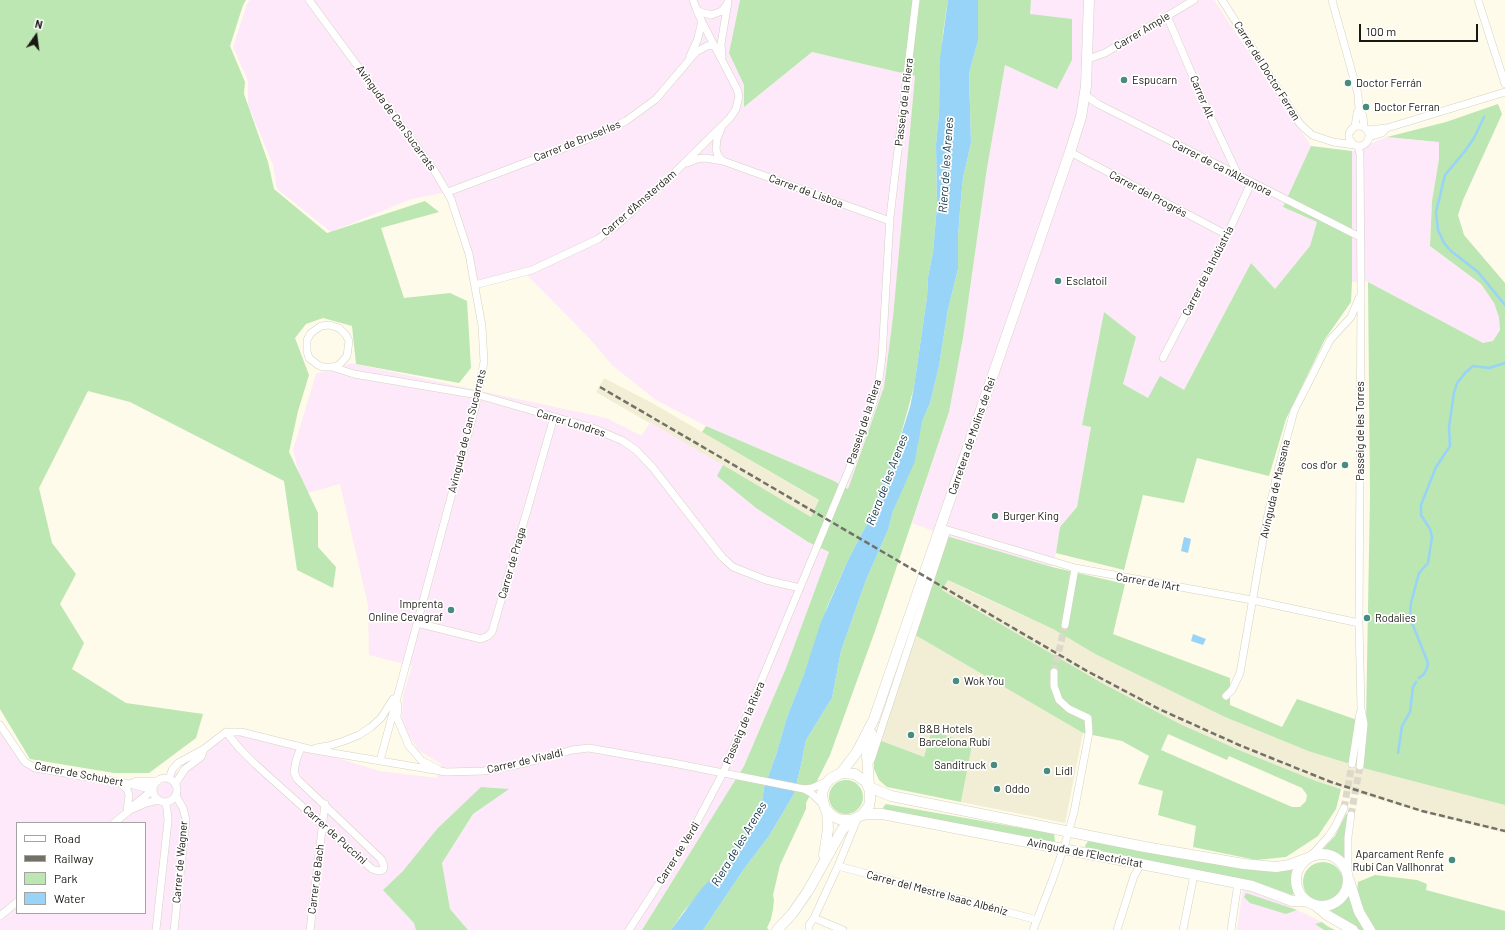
<!DOCTYPE html>
<html>
<head>
<meta charset="utf-8">
<style>
  body { margin:0 }
  #map { position:relative; width:1505px; height:930px; overflow:hidden; background:#fefbea; font-family:Barlow,sans-serif }
  canvas { display:block }
  .legend { position:absolute; left:16px; top:822px; width:130px; height:92px; box-sizing:border-box; background:#fff; border:1px solid #a3a3a0; margin:0; padding:5px 7px; list-style:none; font-size:12px; color:#191812 }
  .legend li { display:flex; align-items:center; gap:8px; height:20px }
  .legend b { width:20px; border:1px solid #a3a3a0 }
  .north { position:absolute; left:16px; top:16px; width:40px; height:40px; -webkit-text-stroke:3px #fff; paint-order:stroke; rotate:14deg; font-size:11px; font-weight:700; line-height:16px; text-align:center; color:#191812 }
  .north::after { content:''; display:block; margin:auto; width:14px; height:18px; background:#191812; clip-path:polygon(50% 0,100% 100%,50% 72%,0 100%) }
  .scale { position:absolute; left:1359px; top:24px; width:119px; height:18px; box-sizing:border-box; border:2px solid #191812; border-top:0; padding-left:5px; font-size:12px; line-height:14px; white-space:nowrap; color:#191812; -webkit-text-stroke:3px #fff; paint-order:stroke }
</style>
</head>
<body>
<div id="map">
<canvas width="1505" height="930"></canvas>
<ul class="legend">
<li><b style="height:5px;background:#fff"></b>Road</li>
<li><b style="height:5px;background:#737167"></b>Railway</li>
<li><b style="height:11px;background:#bce6b2"></b>Park</li>
<li><b style="height:11px;background:#97d4f7"></b>Water</li>
</ul>
<div class="north">N</div>
<div class="scale">100 m</div>
</div>
<script>
const g = document.querySelector('canvas').getContext('2d');
g.lineJoin = 'round';
function fill(path, color) { g.fillStyle = color; g.fill(path, 'evenodd'); }
const toPath = rows => new Path2D(rows.map(r => 'M' + r).join(''));
function strokePath(path, color, width, dash) { g.strokeStyle = color; g.lineWidth = width; g.lineCap = dash ? 'butt' : 'round'; g.setLineDash(dash || []); g.stroke(path); }
function drawText(font, color, halo, rows, align = 'center') {
  g.font = font + ' Barlow,sans-serif'; g.lineWidth = 3.5; g.setLineDash([]); g.textBaseline = 'middle'; g.strokeStyle = halo; g.fillStyle = color; for (const [text, x, y, turn = 0] of rows) {
    g.save(); g.translate(x, y); g.rotate((+turn || 0) * Math.PI / 180); g.textAlign = isNaN(turn) ? turn : align; if (halo) g.strokeText(text, 0, 0); g.fillText(text, 0, 0); g.restore();
  }
}
fill(toPath([
  [604,378,654,404,820,501,811,517,596,392],
  [948,580,974,593,1053,629,1097,655,1225,717,1308,751,1505,805,1505,833,1425,813,1316,781,1239,750,1180,724,1102,683,942,590],
  [910,632,1083,733,1065,823,961,802,972,745,924,757,874,738]
]), '#f2eed6');
fill(toPath([
  [250,0,740,0,729,53,744,85,744,107,812,52,915,76,893,317,884,387,848,489,832,480,706,426,656,400,612,365,591,340,524,272,475,285,448,192,411,199,331,232,277,189,273,165,248,105,248,81,233,47,247,4],
  [1031,0,1214,0,1311,146,1283,207,1317,222,1310,246,1275,289,1251,263,1184,390,1148,398,1123,384,1136,337,1104,312,1082,425,1091,426,1077,507,1060,527,1056,553,1052,567,943,535,912,523,949,412,963,338,987,168,1005,65,1057,89,1029,14],
  [1387,137,1439,142,1439,159,1432,201,1430,246,1481,284,1494,303,1499,317,1500,330,1493,341,1483,343,1368,282,1352,282,1352,151],
  [351,363,606,418,642,436,650,422,723,465,718,476,756,508,808,542,829,552,786,668,744,766,734,782,642,930,468,930,450,909,442,863,473,814,508,789,481,787,403,871,383,890,414,923,416,930,0,930,0,725,25,762,156,789,226,732,309,749,379,771,437,778,441,764,418,750,406,731,402,719,403,695,412,666,369,655,368,605,340,484,304,494,293,450,316,374],
  [17,823,145,823,145,913,17,913],
  [1243,888,1275,899,1322,922,1316,924,1324,930,1237,930]
]), '#fde9f9');
fill(toPath([
  [0,0,246,0,243,5,230,46,245,82,244,94,268,162,274,189,327,233,425,201,439,212,381,228,404,298,450,293,467,301,471,368,459,383,356,364,352,326,323,318,306,324,295,338,309,375,298,411,289,452,318,513,318,547,336,567,333,588,297,570,284,481,130,402,88,391,39,488,52,543,76,574,60,604,84,643,72,669,126,703,203,714,196,738,149,773,114,773,30,759,0,709],
  [740,0,948,0,943,33,940,72,939,113,936,144,937,206,933,252,928,277,927,297,914,387,898,445,867,524,848,560,827,607,804,674,787,717,776,755,764,788,762,801,735,853,684,911,671,930,642,930,744,766,786,668,829,552,808,542,756,508,717,476,723,465,811,517,819,500,702,432,706,426,832,480,848,489,884,387,893,317,915,76,812,52,744,107,744,85,729,53],
  [978,0,1031,0,1030,14,1072,19,1072,60,1057,89,1005,65,987,168,963,338,949,412,875,631,830,755,806,803,806,809,780,865,773,895,774,900,773,909,771,919,767,928,769,930,703,930,744,869,769,836,794,794,801,765,806,740,832,698,841,651,866,580,888,530,893,511,917,451,918,440,922,422,930,403,939,366,948,309,958,269,958,237,961,198,963,178,971,143,969,73,978,41],
  [1498,104,1502,114,1463,200,1458,215,1464,235,1505,283,1505,805,1367,769,1308,751,1225,717,1097,655,1053,629,948,580,942,590,1102,683,1180,724,1239,750,1316,781,1341,789,1336,809,1318,836,1286,857,1256,860,1193,847,1196,826,1158,815,1163,791,1138,784,1149,756,1122,741,1083,733,910,632,943,535,1052,567,1125,584,1113,634,1230,678,1230,705,1282,727,1297,699,1366,723,1370,494,1368,282,1483,343,1493,341,1500,330,1499,317,1494,303,1481,284,1430,246,1432,201,1439,159,1439,142,1387,137,1446,122],
  [1168,734,1227,760,1229,756,1302,788,1307,795,1306,801,1300,807,1292,807,1161,750],
  [1311,146,1352,151,1352,282,1351,302,1325,339,1286,419,1269,476,1197,458,1184,503,1143,495,1124,570,1056,553,1060,527,1077,507,1091,427,1082,425,1104,312,1136,337,1123,384,1148,398,1160,376,1184,390,1251,263,1275,289,1310,246,1317,222,1283,207],
  [932,730,972,745,961,802,887,787,879,780,874,769,874,738,924,757],
  '829 797a17 17 0 1 1 34 0a17 17 0 1 1-34 0Z',
  [481,787,509,789,473,814,442,863,450,909,468,930,416,930,414,923,383,890,403,871,437,829],
  [886,804,1050,833,1054,834,1055,841,1052,843,884,810,883,807],
  [1346,814,1348,814,1345,860,1336,854,1322,850,1335,836],
  [1088,841,1293,867,1296,868,1292,882,1294,894,1292,895,1253,881,1087,849,1085,846],
  '1303 882a20 20 0 1 1 40 0a20 20 0 1 1-40 0Z',
  [1375,875,1417,880,1427,884,1426,890,1505,911,1505,930,1376,930,1369,922,1357,892,1358,882],
  [1246,893,1297,910,1286,914,1250,903,1244,897],
  [1349,895,1365,930,1360,930,1330,911,1344,902],
  [1322,922,1327,926,1335,930,1324,930,1315,924]
]), '#bce6b2');
fill(toPath([
  [948,0,978,0,978,41,969,73,971,143,963,178,961,198,958,237,958,269,948,309,939,366,930,403,922,422,915,461,893,511,888,530,866,580,841,651,832,698,806,740,801,765,794,794,769,836,744,869,703,930,671,930,702,888,723,867,735,853,762,801,764,788,776,755,787,717,804,674,821,622,848,560,867,524,898,445,910,407,914,387,927,297,928,277,933,252,937,206,936,144,939,113,940,58],
  [1184,537,1191,539,1188,553,1181,551],
  [1193,634,1206,639,1203,645,1191,641]
]), '#97d4f7');
strokePath(toPath([
  [1484,117,1474,138,1465,151,1445,175,1436,212,1438,230,1444,243,1451,251,1478,272,1505,305],
  [1419,678,1424,674,1427,668,1428,663,1412,623,1410,614,1411,603,1419,573,1428,563,1432,537,1430,529,1421,515,1421,505,1436,467,1450,446,1449,427,1454,393,1457,383,1465,373,1473,366,1489,368,1505,363],
  [1398,753,1402,726,1410,712,1413,687,1416,682]
]), '#97d4f7', 2.5);
strokePath(toPath([
  [1054,672,1065,625],
  [1344,808,1352,764],
  [1351,815,1360,766]
]), '#dcd9ca', 7, [7, 3.5]);
const street = toPath([
  [309,0,434,170,451,199,469,254,482,326,484,362,475,408,380,761],
  [693,0,696,8,700,12,711,15,722,11,727,4],
  [1222,0,1300,124,1312,135,1333,142,1354,145],
  [1332,0,1358,94,1359,110,1357,113,1355,127],
  [1478,0,1505,84],
  [1167,16,1206,107,1239,177],
  [690,56,697,41,702,22],
  [722,57,721,44,728,2],
  [1088,59,1105,53,1194,0],
  [1085,95,1098,104,1360,237],
  [1359,110,1363,116,1364,127],
  '1349 136a10 10 0 1 1 20 0a10 10 0 1 1-20 0Z',
  [721,129,717,139,716,149,718,156,723,161],
  [1367,130,1387,128,1505,92],
  [1369,137,1382,133,1386,128],
  [1358,146,1360,154,1361,294,1359,623,1361,709,1364,724,1360,766],
  [1070,152,1227,235],
  [687,163,697,159,705,158,723,161,890,221],
  [448,192,588,139,626,121,656,99,696,52,707,46,714,45],
  [475,285,532,270,598,239,617,225,669,178,730,118,736,109,739,96,737,89,702,22,696,8],
  [1163,358,1227,235,1251,183],
  [332,367,339,365,347,356,349,341,346,335,339,328,329,325,321,326,311,333,307,340,307,351,309,358,318,365,323,367,332,367,354,374,478,395,593,428,623,441,636,450,653,468,722,557,733,567,766,580,800,588],
  [941,528,1075,568,1252,600,1359,623],
  [417,623,481,639,488,636,492,632,554,417],
  [1065,625,1075,568],
  [1226,696,1232,690,1240,673,1265,528,1277,474,1294,411,1330,340,1351,317,1359,298],
  [398,705,397,718,409,746,422,761,438,769],
  [0,725,25,762,35,768,130,784,145,788,153,788],
  [226,732,240,749,255,764,372,869,378,871,383,870,384,866,381,859,297,779,294,772,296,761,301,747],
  [316,748,328,746,344,741,359,735,371,727,381,718,393,699],
  [871,760,947,530],
  [1352,764,1360,713],
  '153 790a12 12 0 1 1 24 0a12 12 0 1 1-24 0Z',
  [169,779,172,770,178,763,204,749,226,732,241,732,309,749,446,772,484,771,525,763,572,750,589,748,673,763,804,789,812,788,828,781],
  [120,783,127,789,129,795,127,812],
  [130,784,137,781,158,781],
  [175,784,185,769,201,757,204,749],
  [804,789,811,793,824,805],
  [134,805,153,790],
  [114,823,130,810,146,803,158,800],
  [1310,857,1329,836,1335,827,1344,808],
  [838,866,1037,920],
  [1347,871,1348,858,1348,837,1351,815],
  [0,916,17,902],
  [814,918,843,930],
  [156,930,168,821,167,809,165,802],
  [174,930,186,820,183,808,176,796],
  [310,930,325,804],
  [629,930,689,837,723,773,850,467,873,403,879,379,882,357,890,217,916,0],
  [809,930,809,925,814,918,838,866,858,817],
  [1033,930,1052,881,1066,841,1074,812,1089,733,1088,718,1069,709,1059,700,1054,686,1054,672],
  [1117,930,1134,876,1141,864],
  [1183,930,1194,875],
  [1231,930,1238,883]
]);
const secondary = toPath([
  [841,773,857,752,874,719,1070,152,1081,117,1086,86,1089,0],
  [869,786,867,755,871,733],
  [869,787,891,796,1145,847,1244,864,1276,867,1289,865,1308,858],
  [862,815,869,814,882,814,1141,864,1252,886,1292,901,1306,901],
  '1296 880a26 26 0 1 1 52 0a26 26 0 1 1-52 0Z',
  [824,855,828,829,827,811],
  [1349,880,1359,912,1370,930],
  [1316,906,1327,915,1353,930],
  [777,930,792,914,808,891,842,830,852,820,862,815,869,806,870,800,870,791,866,782,855,774,841,773,830,779,825,785,822,793,823,801,825,808,832,816,841,820,852,820]
]);
strokePath(street, '#d5d2c2', 8);
strokePath(secondary, '#d5d2c2', 11);
strokePath(street, '#fff', 7);
strokePath(secondary, '#fff', 10);
strokePath(toPath([
  [600,387,1087,671,1159,709,1239,745,1331,782,1422,811,1505,831]
]), '#737167', 2.5, [6, 3]);
for (const [x, y, r, color] of [
  [1124,80,4,"#488c80"],
  [1348,83,4,"#488c80"],
  [1366,107,4,"#488c80"],
  [1058,281,4,"#488c80"],
  [1345,465,4,"#488c80"],
  [995,516,4,"#488c80"],
  [451,610,4,"#488c80"],
  [1367,618,4,"#488c80"],
  [956,681,4,"#488c80"],
  [911,735,4,"#488c80"],
  [994,765,4,"#488c80"],
  [1047,771,4,"#488c80"],
  [997,789,4,"#488c80"],
  [1452,860,4,"#488c80"]
]) { const dot = new Path2D(); dot.arc(x, y, r, 0, 2 * Math.PI); g.fillStyle = color; g.fill(dot); strokePath(dot, '#fff', 1.5); }
drawText('11px', '#191812', '#fff', [
  ["Carrer Ample",1142,31,-31],
  ["Carrer del Doctor Ferran",1267,71,58],
  ["Carrer Alt",1202,97,67],
  ["Passeig de la Riera",904,102,-83],
  ["Avinguda de Can Sucarrats",396,118,54],
  ["Carrer de Brusel·les",577,141,-22],
  ["Carrer de ca n'Alzamora",1222,168,27],
  ["Carrer de Lisboa",806,191,20],
  ["Carrer del Progrés",1148,194,28],
  ["Carrer d'Amsterdam",639,203,-41],
  ["Carrer de la Indústria",1208,271,-63],
  ["Passeig de la Riera",864,422,-72],
  ["Carrer Londres",571,423,17],
  ["Avinguda de Can Sucarrats",467,431,-76],
  ["Passeig de les Torres",1360,431,-90],
  ["Carretera de Molins de Rei",972,436,-71],
  ["Avinguda de Massana",1275,489,-77],
  ["Carrer de Praga",512,563,-74],
  ["Carrer de l'Art",1148,582,10],
  ["Passeig de la Riera",744,723,-67],
  ["Carrer de Vivaldi",525,761,-13],
  ["Carrer de Schubert",79,774,11],
  ["Carrer de Puccini",335,835,42],
  ["Carrer de Verdi",678,853,-58],
  ["Avinguda de l'Electricitat",1085,853,11],
  ["Carrer de Wagner",180,862,-85],
  ["Carrer de Bach",316,879,-83],
  ["Carrer del Mestre Isaac Albéniz",937,893,15]
]);
drawText('11px', '#191812', '#fff', [
  ["Espucarn",1132,80],
  ["Doctor Ferrán",1356,83],
  ["Doctor Ferran",1374,107],
  ["Esclatoil",1066,281],
  ["cos d'or",1337,465,"right"],
  ["Burger King",1003,516],
  ["Imprenta",443,604,"right"],
  ["Online Cevagraf",443,617,"right"],
  ["Rodalies",1375,618],
  ["Wok You",964,681],
  ["B&B Hotels",919,729],
  ["Barcelona Rubí",919,742],
  ["Sanditruck",986,765,"right"],
  ["Lidl",1055,771],
  ["Oddo",1005,789],
  ["Aparcament Renfe",1444,854,"right"],
  ["Rubí Can Vallhonrat",1444,867,"right"]
], 'left');
drawText('italic 12px', '#123648', '#fff', [
  ["Riera de les Arenes",946,165,-86],
  ["Riera de les Arenes",887,480,-69],
  ["Riera de les Arenes",739,844,-59]
]);
</script>
</body>
</html>
